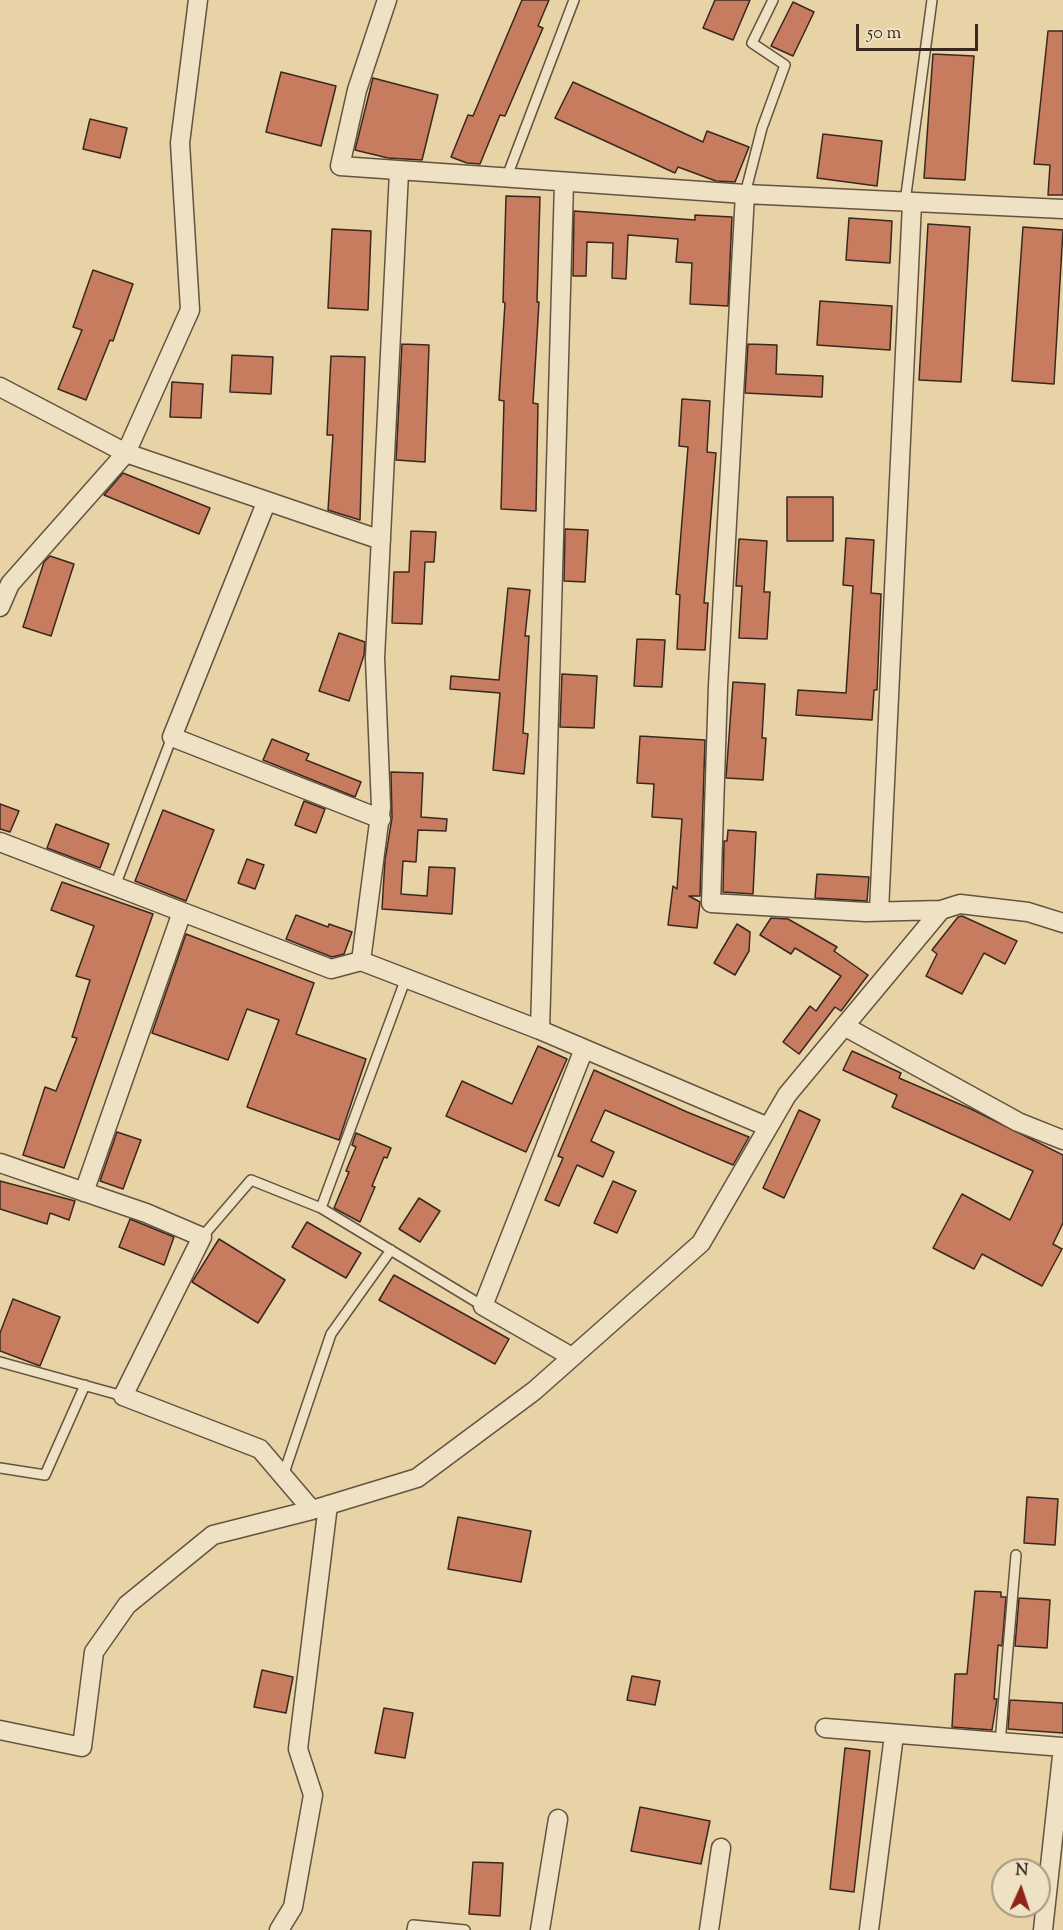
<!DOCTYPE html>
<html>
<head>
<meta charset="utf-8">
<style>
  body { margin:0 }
  #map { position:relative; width:1063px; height:1930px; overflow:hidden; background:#e7d3a5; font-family:"Sorts Mill Goudy",serif }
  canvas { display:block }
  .north { position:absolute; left:991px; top:1858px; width:60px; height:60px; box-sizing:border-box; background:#efe2c4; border:2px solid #a79882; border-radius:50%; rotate:3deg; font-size:16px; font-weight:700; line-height:24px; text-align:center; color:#3a2820 }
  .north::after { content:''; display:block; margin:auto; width:21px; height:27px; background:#8f2418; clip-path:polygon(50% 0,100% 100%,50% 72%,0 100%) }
  .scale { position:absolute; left:856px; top:24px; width:122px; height:27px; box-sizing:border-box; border:3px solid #3a2820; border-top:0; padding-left:8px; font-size:18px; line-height:21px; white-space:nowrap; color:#3a2820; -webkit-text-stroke:4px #efe2c4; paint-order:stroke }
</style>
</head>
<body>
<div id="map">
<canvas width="1063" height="1930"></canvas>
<div class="north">N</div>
<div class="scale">50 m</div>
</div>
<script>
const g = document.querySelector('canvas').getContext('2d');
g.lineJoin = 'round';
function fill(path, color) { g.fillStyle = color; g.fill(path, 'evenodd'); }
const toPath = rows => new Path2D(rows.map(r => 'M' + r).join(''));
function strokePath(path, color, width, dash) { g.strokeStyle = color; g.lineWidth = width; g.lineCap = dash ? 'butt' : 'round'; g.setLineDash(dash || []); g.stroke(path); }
const building = toPath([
  [522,0,549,0,538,26,543,28,505,116,500,115,480,164,467,163,451,157,468,115,473,116,522,0],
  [715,0,750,0,733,40,703,28,715,0],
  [793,2,814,12,793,56,771,46,793,2],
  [1048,31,1063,31,1063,195,1048,195,1050,165,1034,164,1048,31],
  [933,54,974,56,965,180,924,178,933,54],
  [281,72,336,86,321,146,266,132,281,72],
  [373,78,438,95,422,160,388,158,355,150,373,78],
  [573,82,703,142,707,131,749,147,735,182,716,181,678,167,675,173,555,118,573,82],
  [90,119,127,128,120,158,83,149,90,119],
  [823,134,882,141,877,186,817,178,823,134],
  [506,196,540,197,537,302,539,302,533,403,538,404,536,511,501,509,504,401,499,400,505,303,503,302,506,196],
  [574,211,695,220,695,215,732,217,728,306,690,304,692,263,676,262,678,239,628,235,626,279,612,278,613,243,587,242,586,276,573,276,574,211],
  [849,218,892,221,890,263,846,260,849,218],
  [928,224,970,227,961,382,919,380,928,224],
  [1023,227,1063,230,1054,384,1012,381,1023,227],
  [332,229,371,231,368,310,328,308,332,229],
  [93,270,133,284,113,341,110,340,86,400,58,389,82,330,73,327,93,270],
  [820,301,892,306,890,350,817,345,820,301],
  [402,344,429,345,425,462,396,460,402,344],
  [748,344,777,345,776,374,823,376,822,397,745,393,748,344],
  [232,355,273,357,271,394,230,392,232,355],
  [331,356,365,357,360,520,328,510,333,435,327,435,331,356],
  [172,382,203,384,201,418,170,417,172,382],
  [682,399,710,401,707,452,716,453,704,603,708,603,705,650,677,649,680,595,676,594,688,447,679,446,682,399],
  [123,473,210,508,199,534,104,495,123,473],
  [787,497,833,497,833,541,787,541,787,497],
  [565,529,588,530,585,582,564,581,565,529],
  [411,531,436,532,434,562,425,562,422,624,392,623,394,572,409,572,411,531],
  [846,538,874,540,871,593,881,594,877,690,874,690,872,720,796,715,798,690,846,693,853,586,843,585,846,538],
  [739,539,767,541,764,592,770,592,767,639,739,638,742,586,736,586,739,539],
  [50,556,74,564,51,636,23,627,44,562,50,556],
  [508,588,530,590,525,636,529,636,523,733,528,734,524,774,493,770,500,693,450,689,451,676,499,680,508,588],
  [339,633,365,642,364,655,349,701,319,691,339,633],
  [637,639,665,640,662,687,634,686,637,639],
  [562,674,597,676,594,728,560,727,562,674],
  [733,682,765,684,762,738,766,738,763,780,726,778,733,682],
  [640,736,705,740,700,896,689,896,700,902,697,928,668,925,673,886,677,889,682,819,652,817,654,784,637,783,640,736],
  [272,739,309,754,306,760,361,782,355,797,263,760,272,739],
  [391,772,423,773,421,817,447,819,446,831,418,830,416,862,403,861,401,894,427,896,429,867,455,868,452,914,382,909,385,860,392,818,391,772],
  [304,801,325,809,316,833,295,825,304,801],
  [0,804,19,811,10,832,0,829,0,804],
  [163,810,214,830,186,901,135,881,163,810],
  [56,824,109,844,100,868,47,848,56,824],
  [728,830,756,832,753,894,723,892,724,841,727,841,728,830],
  [247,859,264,865,255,889,238,883,247,859],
  [817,874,869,877,867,901,815,898,817,874],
  [62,882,153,914,64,1168,23,1155,45,1087,56,1091,77,1038,72,1037,90,980,76,976,94,926,51,910,62,882],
  [296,915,328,927,329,924,352,932,344,954,332,957,286,939,296,915],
  [962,916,1017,941,1005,964,984,953,962,994,926,976,937,954,932,950,958,917,962,916],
  [771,918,788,919,811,932,837,947,834,951,868,975,841,1011,835,1007,799,1054,783,1042,810,1006,816,1011,841,976,795,948,791,954,760,935,771,918],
  [737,924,750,932,749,951,735,975,714,963,737,924],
  [186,934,314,983,296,1034,366,1059,339,1140,247,1107,279,1020,247,1009,228,1060,152,1033,186,934],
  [538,1046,567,1059,526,1152,446,1116,462,1081,512,1104,538,1046],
  [852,1051,901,1073,899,1078,971,1109,1063,1155,1063,1223,1053,1244,1062,1249,1042,1286,982,1254,974,1269,933,1248,962,1194,1010,1220,1033,1171,892,1107,897,1095,843,1070,852,1051],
  [594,1070,687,1112,749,1137,733,1165,605,1110,591,1141,614,1152,603,1177,577,1165,559,1206,545,1200,563,1158,558,1156,594,1070],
  [799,1110,820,1120,784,1198,763,1188,799,1110],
  [117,1132,141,1140,123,1189,100,1181,117,1132],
  [356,1133,391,1148,387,1158,384,1157,372,1186,375,1187,360,1222,334,1208,349,1172,346,1171,356,1147,352,1145,356,1133],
  [0,1181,75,1201,69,1220,50,1213,47,1224,0,1209,0,1181],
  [613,1181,636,1191,617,1233,594,1223,613,1181],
  [419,1198,440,1211,420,1242,399,1229,419,1198],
  [130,1219,174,1237,164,1265,119,1247,130,1219],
  [307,1222,361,1253,346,1278,292,1247,307,1222],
  [219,1239,285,1280,258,1323,192,1282,219,1239],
  [394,1275,509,1339,495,1364,379,1300,394,1275],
  [13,1299,60,1317,40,1366,0,1351,0,1333,13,1299],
  [1027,1497,1058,1499,1055,1545,1024,1543,1027,1497],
  [458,1517,531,1531,521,1582,448,1569,458,1517],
  [975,1591,1001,1592,1001,1597,1006,1597,1002,1646,998,1645,994,1699,997,1699,992,1730,952,1727,955,1674,967,1674,975,1591],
  [1019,1598,1050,1600,1047,1648,1015,1646,1019,1598],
  [262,1670,293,1677,286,1713,254,1707,262,1670],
  [632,1676,660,1681,655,1705,627,1700,632,1676],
  [1010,1700,1063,1703,1063,1733,1008,1729,1010,1700],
  [384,1708,413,1713,405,1758,375,1753,384,1708],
  [845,1748,870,1751,854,1892,830,1889,845,1748],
  [640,1807,710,1821,701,1864,631,1851,640,1807],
  [473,1862,503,1863,500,1916,469,1914,473,1862]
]);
fill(building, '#c77c5f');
strokePath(building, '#3a2820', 1.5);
const lane = toPath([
  [506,179,574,0],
  [745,194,762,128,785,65,752,43,773,0],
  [905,202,932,0],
  [115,886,172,737],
  [406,978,321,1208,483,1306],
  [202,1237,251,1180,321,1208],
  [0,1362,123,1396],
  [0,1468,45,1475,85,1385],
  [283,1476,331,1334,391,1250],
  [1000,1743,1016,1555],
  [412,1930,413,1925,465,1930]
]);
const street = toPath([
  [387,0,357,90,340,166,745,194,1063,209],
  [745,194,718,686,711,903,866,912,941,910],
  [0,387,126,453,381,540],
  [266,503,172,737,381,819],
  [0,607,10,584,126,453,190,310,180,143,198,0],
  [0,842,331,969,361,961,540,1030,768,1127],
  [879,911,912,203],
  [361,961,381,807,375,658,399,172],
  [844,1026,1018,1122,1063,1140],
  [540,1030,564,183],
  [0,1163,146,1213,202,1237,123,1396,260,1449,312,1510],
  [84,1192,182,912],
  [572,1357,483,1306,584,1049],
  [825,1728,1063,1747],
  [0,1730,82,1747,94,1652,127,1605,213,1535,312,1510,417,1478,534,1391,701,1243,787,1095,941,910,960,904,1028,912,1063,923],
  [279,1930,293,1907,313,1795,298,1749,328,1505],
  [540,1930,558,1819],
  [709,1930,721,1848],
  [869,1930,894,1735],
  [1043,1930,1063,1747]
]);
strokePath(lane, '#655341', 12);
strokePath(street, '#655341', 21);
strokePath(lane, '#efe2c4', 9);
strokePath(street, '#efe2c4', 18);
</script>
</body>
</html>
